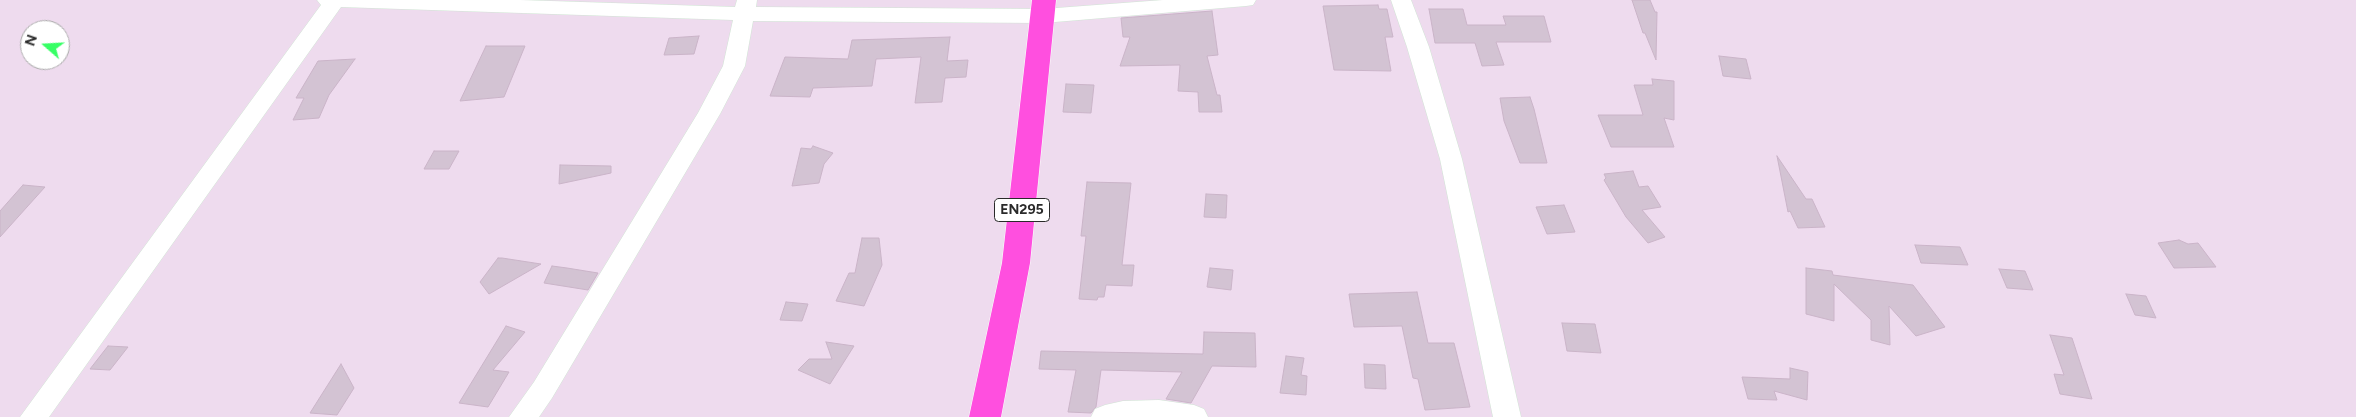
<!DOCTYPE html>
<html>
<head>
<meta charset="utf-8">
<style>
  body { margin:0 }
  #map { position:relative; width:2356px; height:417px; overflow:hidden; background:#eedbee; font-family:Figtree,sans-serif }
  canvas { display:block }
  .north { position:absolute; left:20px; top:20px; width:50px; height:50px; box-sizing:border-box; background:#fff; border:1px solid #aaa; border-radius:50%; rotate:289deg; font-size:14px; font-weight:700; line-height:20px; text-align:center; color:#2a2a2a }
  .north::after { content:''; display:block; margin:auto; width:18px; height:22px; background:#37ff65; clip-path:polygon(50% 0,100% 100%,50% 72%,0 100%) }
</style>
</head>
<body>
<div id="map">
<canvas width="2356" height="417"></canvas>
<div class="north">N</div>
</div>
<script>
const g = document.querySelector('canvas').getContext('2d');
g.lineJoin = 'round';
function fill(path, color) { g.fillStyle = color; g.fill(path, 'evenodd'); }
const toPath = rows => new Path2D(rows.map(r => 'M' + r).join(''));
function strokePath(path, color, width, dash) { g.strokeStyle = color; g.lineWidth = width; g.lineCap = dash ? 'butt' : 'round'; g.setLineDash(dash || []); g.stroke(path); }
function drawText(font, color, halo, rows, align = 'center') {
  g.font = font + ' Figtree,sans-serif'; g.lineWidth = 4; g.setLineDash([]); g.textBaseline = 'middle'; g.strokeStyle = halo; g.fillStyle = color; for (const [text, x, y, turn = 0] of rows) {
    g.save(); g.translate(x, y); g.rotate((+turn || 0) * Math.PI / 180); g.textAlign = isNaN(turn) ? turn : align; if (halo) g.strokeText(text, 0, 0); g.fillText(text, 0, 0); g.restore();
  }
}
const building = toPath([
  [1632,0,1650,0,1655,12,1657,12,1656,60,1645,33,1643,33,1632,0],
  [1378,5,1379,9,1387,9,1393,37,1385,37,1391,71,1334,70,1323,6,1378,5],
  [1429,9,1463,9,1467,25,1506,25,1503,16,1544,16,1551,42,1496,42,1504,65,1482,66,1475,43,1435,43,1429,9],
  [1212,11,1218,55,1207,56,1217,95,1220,95,1222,112,1199,112,1198,92,1178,91,1180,65,1120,66,1130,37,1123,37,1121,18,1212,11],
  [699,36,694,54,664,55,669,38,699,36],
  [950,37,947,61,968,60,966,77,945,78,942,102,915,103,921,57,876,59,872,86,813,88,810,97,770,96,785,57,848,59,852,40,950,37],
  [486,46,525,46,504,97,460,101,486,46],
  [1719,56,1746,59,1751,79,1723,76,1719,56],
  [355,59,329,95,319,118,293,120,304,98,296,98,318,61,355,59],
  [1652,79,1674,81,1674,120,1664,118,1674,147,1611,147,1598,115,1643,115,1634,85,1653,85,1652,79],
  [1066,84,1094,85,1091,113,1063,112,1066,84],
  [1530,97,1534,109,1547,163,1520,163,1504,121,1500,98,1530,97],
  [813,146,833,153,824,164,819,183,792,186,801,148,811,149,813,146],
  [434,151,459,151,449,169,424,169,434,151],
  [1777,156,1806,199,1812,199,1825,227,1798,228,1790,211,1788,212,1777,156],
  [560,165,611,166,611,173,559,184,560,165],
  [1633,171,1639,187,1648,186,1661,207,1642,210,1665,237,1648,243,1626,217,1604,180,1606,178,1604,174,1633,171],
  [1087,182,1131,183,1122,265,1134,265,1132,286,1106,285,1104,297,1098,297,1097,300,1079,299,1086,236,1081,236,1087,182],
  [23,185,45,187,0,237,0,211,23,185],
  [1206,194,1227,195,1226,218,1204,217,1206,194],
  [1564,205,1575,232,1547,234,1536,207,1564,205],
  [862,238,879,238,882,265,864,306,836,301,849,273,855,273,862,238],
  [2179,240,2188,244,2198,243,2216,267,2174,268,2158,243,2179,240],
  [1915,245,1960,247,1968,265,1921,263,1915,245],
  [498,258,502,258,541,264,489,294,480,282,498,258],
  [552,266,567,268,598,273,588,290,544,283,552,266],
  [1210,268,1233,270,1231,290,1207,287,1210,268],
  [1806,268,1832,271,1833,275,1913,285,1945,327,1916,336,1889,306,1890,345,1871,340,1871,320,1834,284,1834,321,1806,314,1806,268],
  [1999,269,2025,271,2033,290,2007,288,1999,269],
  [1417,292,1428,343,1454,343,1470,407,1425,410,1418,379,1413,378,1402,326,1354,327,1349,294,1417,292],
  [2126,294,2146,296,2156,318,2135,315,2126,294],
  [786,302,808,304,802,321,780,320,786,302],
  [1562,323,1595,324,1601,353,1567,351,1562,323],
  [506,326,525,332,493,370,509,372,488,407,459,403,506,326],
  [1204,332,1255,333,1256,367,1212,366,1191,403,1166,399,1182,372,1101,370,1096,407,1091,413,1068,412,1076,370,1039,369,1041,351,1203,354,1204,332],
  [2050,335,2072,338,2092,399,2060,394,2054,374,2064,375,2050,335],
  [826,342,854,346,830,384,798,370,809,359,832,359,826,342],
  [108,346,128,347,110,370,90,369,108,346],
  [1286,356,1304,358,1301,375,1307,376,1306,395,1280,393,1286,356],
  [341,364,354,388,337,415,310,413,341,364],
  [1364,364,1385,365,1386,389,1365,388,1364,364],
  [1790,368,1808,372,1807,400,1774,391,1777,400,1748,399,1742,377,1790,379,1790,368]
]);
fill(building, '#d3c3d3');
strokePath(building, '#cab4c8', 1);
const minor = toPath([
  [317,0,520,0,735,7,737,0,757,0,756,7,1043,9,1163,0,1256,0,1253,5,1246,6,1043,23,753,21,745,66,720,114,552,398,539,417,509,417,534,382,698,113,723,66,733,20,341,7,49,417,20,417,321,5,317,0],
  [1391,0,1411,0,1429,47,1462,159,1521,417,1493,417,1440,159,1407,47,1391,0],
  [1159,400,1194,405,1204,409,1208,417,1091,417,1095,409,1105,405,1123,401,1159,400]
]);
const primary = toPath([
  [1032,0,1056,0,1030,263,1001,417,969,417,1002,263,1032,0]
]);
strokePath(minor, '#d0e5d4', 1);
strokePath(primary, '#fff', 1);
fill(minor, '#fff');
fill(primary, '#ff4fdf');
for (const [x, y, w] of [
  [1022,210,55]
]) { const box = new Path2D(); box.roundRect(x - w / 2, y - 11.5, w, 23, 4); g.fillStyle = '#fff'; g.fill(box); strokePath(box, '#2a2a2a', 1); }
drawText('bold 14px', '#2a2a2a', null, [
  ["EN295",1022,210]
]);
</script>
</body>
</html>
